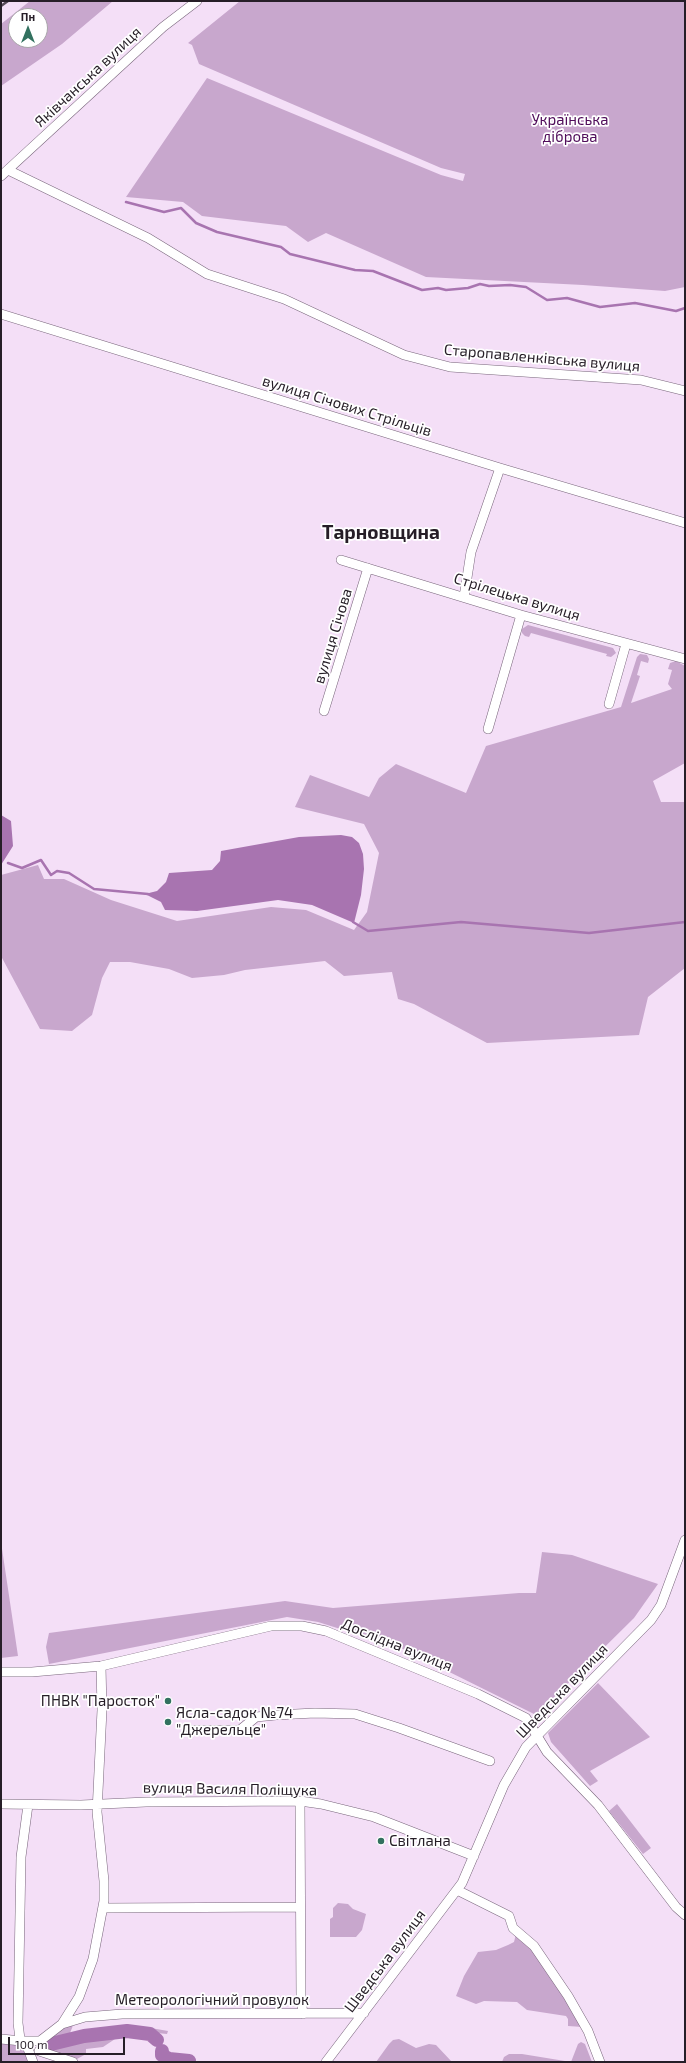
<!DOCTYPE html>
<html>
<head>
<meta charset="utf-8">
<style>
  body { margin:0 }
  #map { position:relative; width:686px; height:2063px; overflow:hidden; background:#f4dff7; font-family:"Exo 2",sans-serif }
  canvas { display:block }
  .frame { position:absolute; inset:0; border:2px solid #261e27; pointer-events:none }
  .north { position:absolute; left:8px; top:8px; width:40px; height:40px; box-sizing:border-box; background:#fff; border:1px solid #a8a5a9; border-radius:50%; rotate:0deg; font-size:11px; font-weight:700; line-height:16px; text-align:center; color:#261e27 }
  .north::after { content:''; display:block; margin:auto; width:14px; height:18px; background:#32715f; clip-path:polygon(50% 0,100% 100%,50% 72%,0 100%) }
  .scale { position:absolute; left:8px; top:2037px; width:117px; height:18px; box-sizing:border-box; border:2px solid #261e27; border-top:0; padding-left:5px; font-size:12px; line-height:14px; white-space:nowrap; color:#261e27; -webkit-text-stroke:3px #fff; paint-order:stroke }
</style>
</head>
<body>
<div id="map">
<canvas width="686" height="2063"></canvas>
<div class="frame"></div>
<div class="north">Пн</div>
<div class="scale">100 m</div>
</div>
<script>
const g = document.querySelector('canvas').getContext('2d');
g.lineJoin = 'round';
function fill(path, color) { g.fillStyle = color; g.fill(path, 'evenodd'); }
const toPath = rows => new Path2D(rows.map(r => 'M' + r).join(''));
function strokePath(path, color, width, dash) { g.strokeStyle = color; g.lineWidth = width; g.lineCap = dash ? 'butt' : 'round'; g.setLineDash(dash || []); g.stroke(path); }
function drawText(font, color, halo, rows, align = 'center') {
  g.font = font + ' "Exo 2",sans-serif'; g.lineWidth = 3.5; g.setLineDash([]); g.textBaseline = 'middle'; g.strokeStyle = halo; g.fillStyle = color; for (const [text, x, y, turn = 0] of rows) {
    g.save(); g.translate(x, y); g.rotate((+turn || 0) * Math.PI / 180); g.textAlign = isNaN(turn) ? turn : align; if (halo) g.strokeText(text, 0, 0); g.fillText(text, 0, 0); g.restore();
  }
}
fill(toPath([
  [30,1,113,1,62,44,1,86,1,24],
  [16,16,40,16,40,40,16,40],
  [240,1,685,1,685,287,665,291,583,285,426,277,326,233,308,242,286,226,202,216,183,202,126,197,207,78,441,175,463,181,465,174,441,168,199,64,192,45,188,43],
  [528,625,613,648,616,653,611,657,606,656,607,654,531,633,529,637,525,636,522,633,522,629],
  [640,654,647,655,649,659,648,663,641,661,637,675,640,676,631,703,672,689,668,684,672,670,668,669,670,663,676,661,685,666,685,763,653,781,661,802,685,802,685,968,648,997,639,1035,487,1043,414,1004,398,999,392,972,344,976,325,961,245,970,224,975,192,978,169,969,130,962,110,962,102,978,92,1015,72,1031,40,1029,1,956,1,875,38,865,44,879,64,879,111,900,177,921,271,907,306,910,354,930,367,912,379,853,364,824,295,807,310,775,369,797,379,778,396,764,466,793,486,746,621,707,637,657],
  [1,1542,18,1656,1,1658],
  [542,1552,572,1555,658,1584,634,1618,536,1715,401,1648,318,1622,287,1617,49,1664,46,1647,49,1633,285,1601,333,1608,519,1593,536,1593],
  [598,1683,650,1737,590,1771,598,1781,590,1786,551,1742,548,1733],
  [617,1804,651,1848,643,1854,609,1811],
  [338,1903,348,1904,353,1909,366,1914,362,1930,356,1937,330,1937,330,1919,333,1917,333,1908],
  [516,1934,531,1944,583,2027,568,2026,568,2019,566,2016,527,2010,517,2002,484,2001,476,2004,456,1996,464,1976,478,1952,496,1950,508,1945,514,1942],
  [74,2023,70,2033,80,2034,145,2027,168,2031,167,2034,157,2033,150,2037,127,2035,118,2037,103,2047,86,2049,86,2054,77,2059,45,2049,49,2038,59,2030],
  [399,2039,416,2048,429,2044,436,2045,452,2062,376,2062,389,2044,393,2040],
  [1,2040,21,2043,31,2062,1,2062],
  [581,2042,585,2044,592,2062,502,2062,504,2057,509,2054,522,2054,571,2062,578,2044]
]), '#c8a7cd');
fill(toPath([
  [1,815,11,821,13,846,1,865],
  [341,835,352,837,359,843,363,854,364,869,361,895,354,923,312,905,278,900,197,911,165,910,161,902,145,894,157,891,166,882,169,873,212,870,220,861,221,851,299,837]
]), '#a874b0');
strokePath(toPath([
  [126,202,164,212,181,208,196,223,217,232,281,247,290,254,355,270,373,271,422,290,438,288,446,290,468,288,480,284,489,286,510,285,526,287,547,300,567,298,600,307,635,303,676,311,685,308],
  [8,863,22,868,41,860,51,875,57,871,69,873,94,889,148,894],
  [353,922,368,931,461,922,589,933,685,922],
  [168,2062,169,2059]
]), '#a874b0', 2.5);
strokePath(toPath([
  [47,2045,84,2036,127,2031,150,2034,157,2040],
  [162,2051,162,2055,169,2059,189,2061]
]), '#a874b0', 14);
const minor = toPath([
  [8,170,148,238,207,274,284,299,404,355,450,367,641,380,685,391],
  [1,176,163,27,197,1],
  [1,314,500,468,685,523],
  [341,560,521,615,685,659],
  [464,597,471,552,500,468],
  [609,704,626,644],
  [324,711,368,568],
  [488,729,521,615],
  [1,1672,32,1672,101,1666,271,1626,302,1626,326,1631,478,1694,526,1718,547,1752,598,1805,676,1907,685,1915],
  [191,1730,240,1730,256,1717,276,1715,315,1713,355,1714,399,1728,490,1761],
  [300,1801,301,1999,303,2014],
  [1,1804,81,1805,146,1802,300,1801,321,1804,374,1817,474,1856],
  [28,1805,21,1857,18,2023,20,2039,27,2046,33,2062],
  [457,1890,509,1916,513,1928,534,1946,568,1996,588,2031,600,2062],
  [103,1908,300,1907],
  [62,2024,85,2017,122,2014,364,2013],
  [1,2039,22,2041,40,2041,62,2024,79,1997,93,1959,104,1901,104,1881,97,1812,102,1710,101,1666],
  [39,2051,73,2062],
  [326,2062,462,1883,504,1785,526,1747,651,1620,661,1605,685,1540]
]);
strokePath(minor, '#79667c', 10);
strokePath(minor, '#fff', 9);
strokePath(toPath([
  [1,6,8,1]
]), '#574c58', 2.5);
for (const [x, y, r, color] of [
  [168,1701,4,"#32715f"],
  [168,1722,4,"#32715f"],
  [381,1841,4,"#32715f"]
]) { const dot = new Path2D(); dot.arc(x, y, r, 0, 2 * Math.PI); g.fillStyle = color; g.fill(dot); strokePath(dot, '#fff', 1.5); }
drawText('15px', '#261e27', '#fff', [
  ["Яківчанська вулиця",88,77,-43],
  ["Старопавленківська вулиця",542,358,5],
  ["вулиця Січових Стрільців",347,406,17],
  ["Стрілецька вулиця",517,597,17],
  ["вулиця Січова",333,636,-73],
  ["Дослідна вулиця",397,1645,22],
  ["Шведська вулиця",562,1691,-46],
  ["вулиця Василя Поліщука",230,1789,1],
  ["Шведська вулиця",385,1961,-53],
  ["Метеорологічний провулок",212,2000]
]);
drawText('15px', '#500d5a', '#fff', [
  ["Українська",570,120],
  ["діброва",570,137]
]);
drawText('15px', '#261e27', '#fff', [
  ["ПНВК \"Паросток\"",160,1701,"right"],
  ["Ясла-садок №74",176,1713],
  ["\"Джерельце\"",176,1730],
  ["Світлана",389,1841]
], 'left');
drawText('bold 19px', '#261e27', '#fff', [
  ["Тарновщина",381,533]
]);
</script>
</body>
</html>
